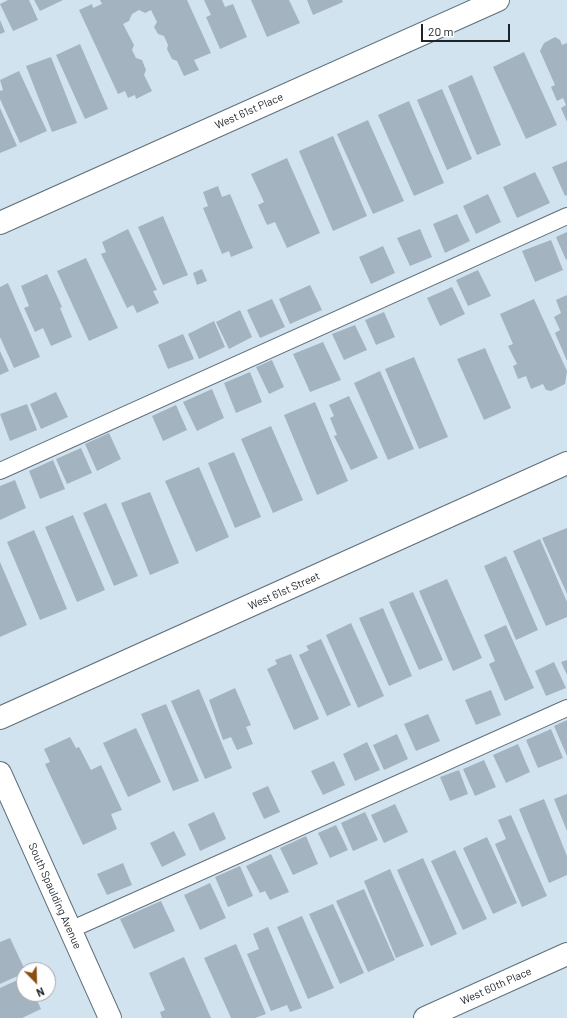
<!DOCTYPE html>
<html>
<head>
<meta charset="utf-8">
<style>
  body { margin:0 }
  #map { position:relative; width:567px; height:1018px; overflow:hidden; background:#d1e3ef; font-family:Barlow,sans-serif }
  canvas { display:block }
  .north { position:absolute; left:16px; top:962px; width:40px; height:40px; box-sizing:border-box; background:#fff; border:1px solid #a5a7a9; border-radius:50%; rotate:157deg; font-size:11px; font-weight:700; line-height:16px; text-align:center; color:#1d2328 }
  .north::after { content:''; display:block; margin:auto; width:14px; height:18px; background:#8b4e0e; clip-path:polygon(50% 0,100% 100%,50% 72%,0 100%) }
  .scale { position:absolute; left:421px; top:24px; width:89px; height:18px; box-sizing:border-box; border:2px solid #1d2328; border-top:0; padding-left:5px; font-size:12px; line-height:14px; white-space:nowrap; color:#1d2328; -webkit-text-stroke:3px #fff; paint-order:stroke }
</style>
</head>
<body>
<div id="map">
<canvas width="567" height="1018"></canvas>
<div class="north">N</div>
<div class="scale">20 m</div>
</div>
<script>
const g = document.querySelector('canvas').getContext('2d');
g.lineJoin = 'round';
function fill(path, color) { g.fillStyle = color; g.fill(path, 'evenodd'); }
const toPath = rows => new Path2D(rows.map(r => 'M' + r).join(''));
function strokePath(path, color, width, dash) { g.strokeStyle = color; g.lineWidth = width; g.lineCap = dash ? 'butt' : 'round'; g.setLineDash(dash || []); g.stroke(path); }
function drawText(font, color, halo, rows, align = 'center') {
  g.font = font + ' Barlow,sans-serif'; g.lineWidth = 3; g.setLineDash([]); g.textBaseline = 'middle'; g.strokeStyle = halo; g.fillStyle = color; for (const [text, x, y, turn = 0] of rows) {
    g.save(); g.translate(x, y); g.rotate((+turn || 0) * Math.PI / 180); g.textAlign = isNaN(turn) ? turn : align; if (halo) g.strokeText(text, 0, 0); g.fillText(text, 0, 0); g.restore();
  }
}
fill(toPath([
  [8,0,29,0,38,20,13,31,0,4],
  [34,0,63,0,40,11],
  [100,0,187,0,211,53,194,60,199,70,184,76,177,61,172,59,167,49,168,45,164,36,158,34,154,27,157,22,151,10,145,13,139,10,132,14,129,21,123,24,134,45,132,50,136,58,142,60,146,70,144,75,152,91,136,99,135,95,128,98,125,91,118,94,79,10,92,4,93,8,102,4],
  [204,0,222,0,225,7,233,4,247,37,220,49,206,17,211,15],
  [251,0,289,0,300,23,267,37],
  [307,0,342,0,343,2,313,15],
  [0,20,5,32,0,34],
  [555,37,560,40,562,45,567,43,567,122,561,108,566,105,563,98,557,101,551,87,555,85,540,51,544,43],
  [80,44,108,109,85,119,56,55],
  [524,52,557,125,526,139,493,67],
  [51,57,77,123,52,132,26,66],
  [19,71,47,131,20,143,0,99,0,91,3,90,0,80],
  [472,75,501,145,477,155,448,86],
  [442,89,472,159,447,170,417,100],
  [409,101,444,183,414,196,378,115],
  [0,108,17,146,0,153],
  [368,120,404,201,373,214,337,134],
  [333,136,367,216,333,231,299,151],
  [287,158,320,233,287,248,275,222,267,225,258,205,264,202,251,174],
  [567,161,567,195,565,196,552,167],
  [535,172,550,203,517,218,503,187],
  [218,186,222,197,230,194,253,248,231,257,229,251,222,254,203,208,208,206,203,192],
  [488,194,501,222,476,234,463,206],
  [457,214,470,241,445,253,433,224],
  [163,216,188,275,163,285,138,227],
  [128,229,157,290,153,291,159,303,137,313,133,305,127,308,101,254,106,252,102,242],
  [420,229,432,257,410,266,397,238],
  [567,232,567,259,566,260,556,237],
  [551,240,563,270,535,282,522,251],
  [383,246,395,273,371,284,359,257],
  [86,258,118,328,89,341,57,271],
  [202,269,207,281,197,285,193,273],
  [478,270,491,296,468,306,456,280],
  [47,274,62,307,60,308,72,337,51,346,43,328,35,332,24,308,29,306,21,286],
  [8,283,40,357,14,368,0,337,0,287],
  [310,285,322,310,290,324,279,299],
  [452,287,465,314,440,326,427,298],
  [567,295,567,361,555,333,560,330,554,317,561,313,556,300],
  [272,299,285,327,260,338,247,310],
  [534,299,567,371,565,384,551,391,546,390,543,384,531,389,526,376,518,379,513,366,517,364,508,346,513,344,500,314],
  [240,310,252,337,229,349,216,322],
  [384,312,395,337,376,345,365,320],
  [214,321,225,347,199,359,188,334],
  [355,325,367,350,344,360,332,334],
  [183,334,194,359,168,369,158,345],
  [323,342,341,380,310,392,293,354],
  [485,348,511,408,484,420,457,359],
  [0,351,9,371,0,375],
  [414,357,448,437,419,449,385,369],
  [272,360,284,387,269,394,256,367],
  [380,371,414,449,388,460,354,383],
  [250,372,262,402,236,413,224,383],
  [212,389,224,418,197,431,183,402],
  [56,392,68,417,41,429,30,404],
  [349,396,378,458,351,470,334,436,337,435,330,418,334,416,329,405],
  [315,402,348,481,317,495,284,415],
  [27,404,37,430,10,441,0,414],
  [176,405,187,430,163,441,152,416],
  [271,426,303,500,273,513,241,439],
  [109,433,121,459,97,471,85,444],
  [81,448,92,473,67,484,56,459],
  [234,452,261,517,235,528,208,463],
  [53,460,65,489,40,499,29,471],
  [199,467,229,537,196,552,165,481],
  [15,480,26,508,0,520,0,486],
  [150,492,179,563,150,575,121,503],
  [106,503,138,576,114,586,83,513],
  [73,515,105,590,77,602,45,527],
  [567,528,567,594,542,538],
  [34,530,67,609,40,620,7,542],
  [540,539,567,602,567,617,546,626,513,551],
  [506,556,538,630,516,640,484,566],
  [0,562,27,625,0,637],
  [447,579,482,658,453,671,419,591],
  [413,592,443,660,419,670,389,602],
  [383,608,412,676,389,686,359,618],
  [351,623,384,696,358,708,326,635],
  [506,625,534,688,505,701,489,664,495,661,484,635],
  [321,639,351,705,327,716,299,655,309,650,306,646],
  [291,654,319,719,294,730,267,669,277,664,275,660],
  [567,660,567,675,561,662],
  [554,662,566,688,546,696,535,671],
  [235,688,251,725,246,727,253,744,237,750,231,737,223,740,209,700],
  [199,689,232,768,205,779,171,701],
  [491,690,501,715,476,725,465,700],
  [166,704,199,781,173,791,141,714],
  [428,714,440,741,416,751,404,724],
  [567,720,567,756,554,726],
  [136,728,161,782,128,797,103,743],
  [551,729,563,758,538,768,526,740],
  [397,734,408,759,384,770,373,745],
  [70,737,76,748,79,747,91,770,101,765,122,810,111,814,117,829,83,845,45,764,50,762,44,749],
  [367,742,380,770,355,781,343,754],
  [518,744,530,772,506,783,493,755],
  [484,760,496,787,475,796,463,769],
  [334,761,345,785,323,795,311,771],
  [459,770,468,794,450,801,440,777],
  [268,786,280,812,264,819,252,793],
  [567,794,567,831,554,799],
  [544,799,567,856,567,875,549,883,519,809],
  [395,804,408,832,384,843,371,815],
  [214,812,226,839,200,851,188,824],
  [365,812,378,840,353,851,341,823],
  [511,815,547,896,522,907,495,844,506,839,498,820],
  [336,825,348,850,330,858,318,833],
  [174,831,186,855,162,867,150,843],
  [306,836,318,864,293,875,280,848],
  [487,837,517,903,493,914,463,848],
  [455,850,487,919,463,930,431,861],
  [271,854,289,892,270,900,265,891,260,893,246,866],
  [423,858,457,934,431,946,397,870],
  [123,863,132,885,107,895,97,874],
  [240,866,253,896,228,907,215,877],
  [390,869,424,946,396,958,364,881],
  [210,883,226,918,200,930,184,895],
  [364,889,395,960,368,972,336,901],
  [161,901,175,931,134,949,120,919],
  [333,904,364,973,340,984,309,914],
  [302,916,334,988,308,999,277,927],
  [268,927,302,1008,290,1012,287,1005,271,1011,247,954,259,949,253,934],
  [10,938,25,970,24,973,0,984,0,942],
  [236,944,266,1014,255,1018,231,1018,204,958],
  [184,957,211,1018,162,1018,160,1012,165,1010,149,973],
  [24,977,24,994,34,994,41,1009,22,1018,0,1018,0,988]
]), '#a3b4c0');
const service = toPath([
  [0,471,567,216],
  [70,930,567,708]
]);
const minor = toPath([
  [0,223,498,0],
  [0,718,567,463],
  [0,773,110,1018],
  [425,1018,567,954]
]);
strokePath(service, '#5f6f7a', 18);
strokePath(minor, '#5f6f7a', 24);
strokePath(service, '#fff', 16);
strokePath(minor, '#fff', 22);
drawText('11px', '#1d2328', '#fff', [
  ["West 61st Place",249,111,-24],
  ["West 61st Street",284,591,-24],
  ["South Spaulding Avenue",55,896,66],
  ["West 60th Place",496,986,-24]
]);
</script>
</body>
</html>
